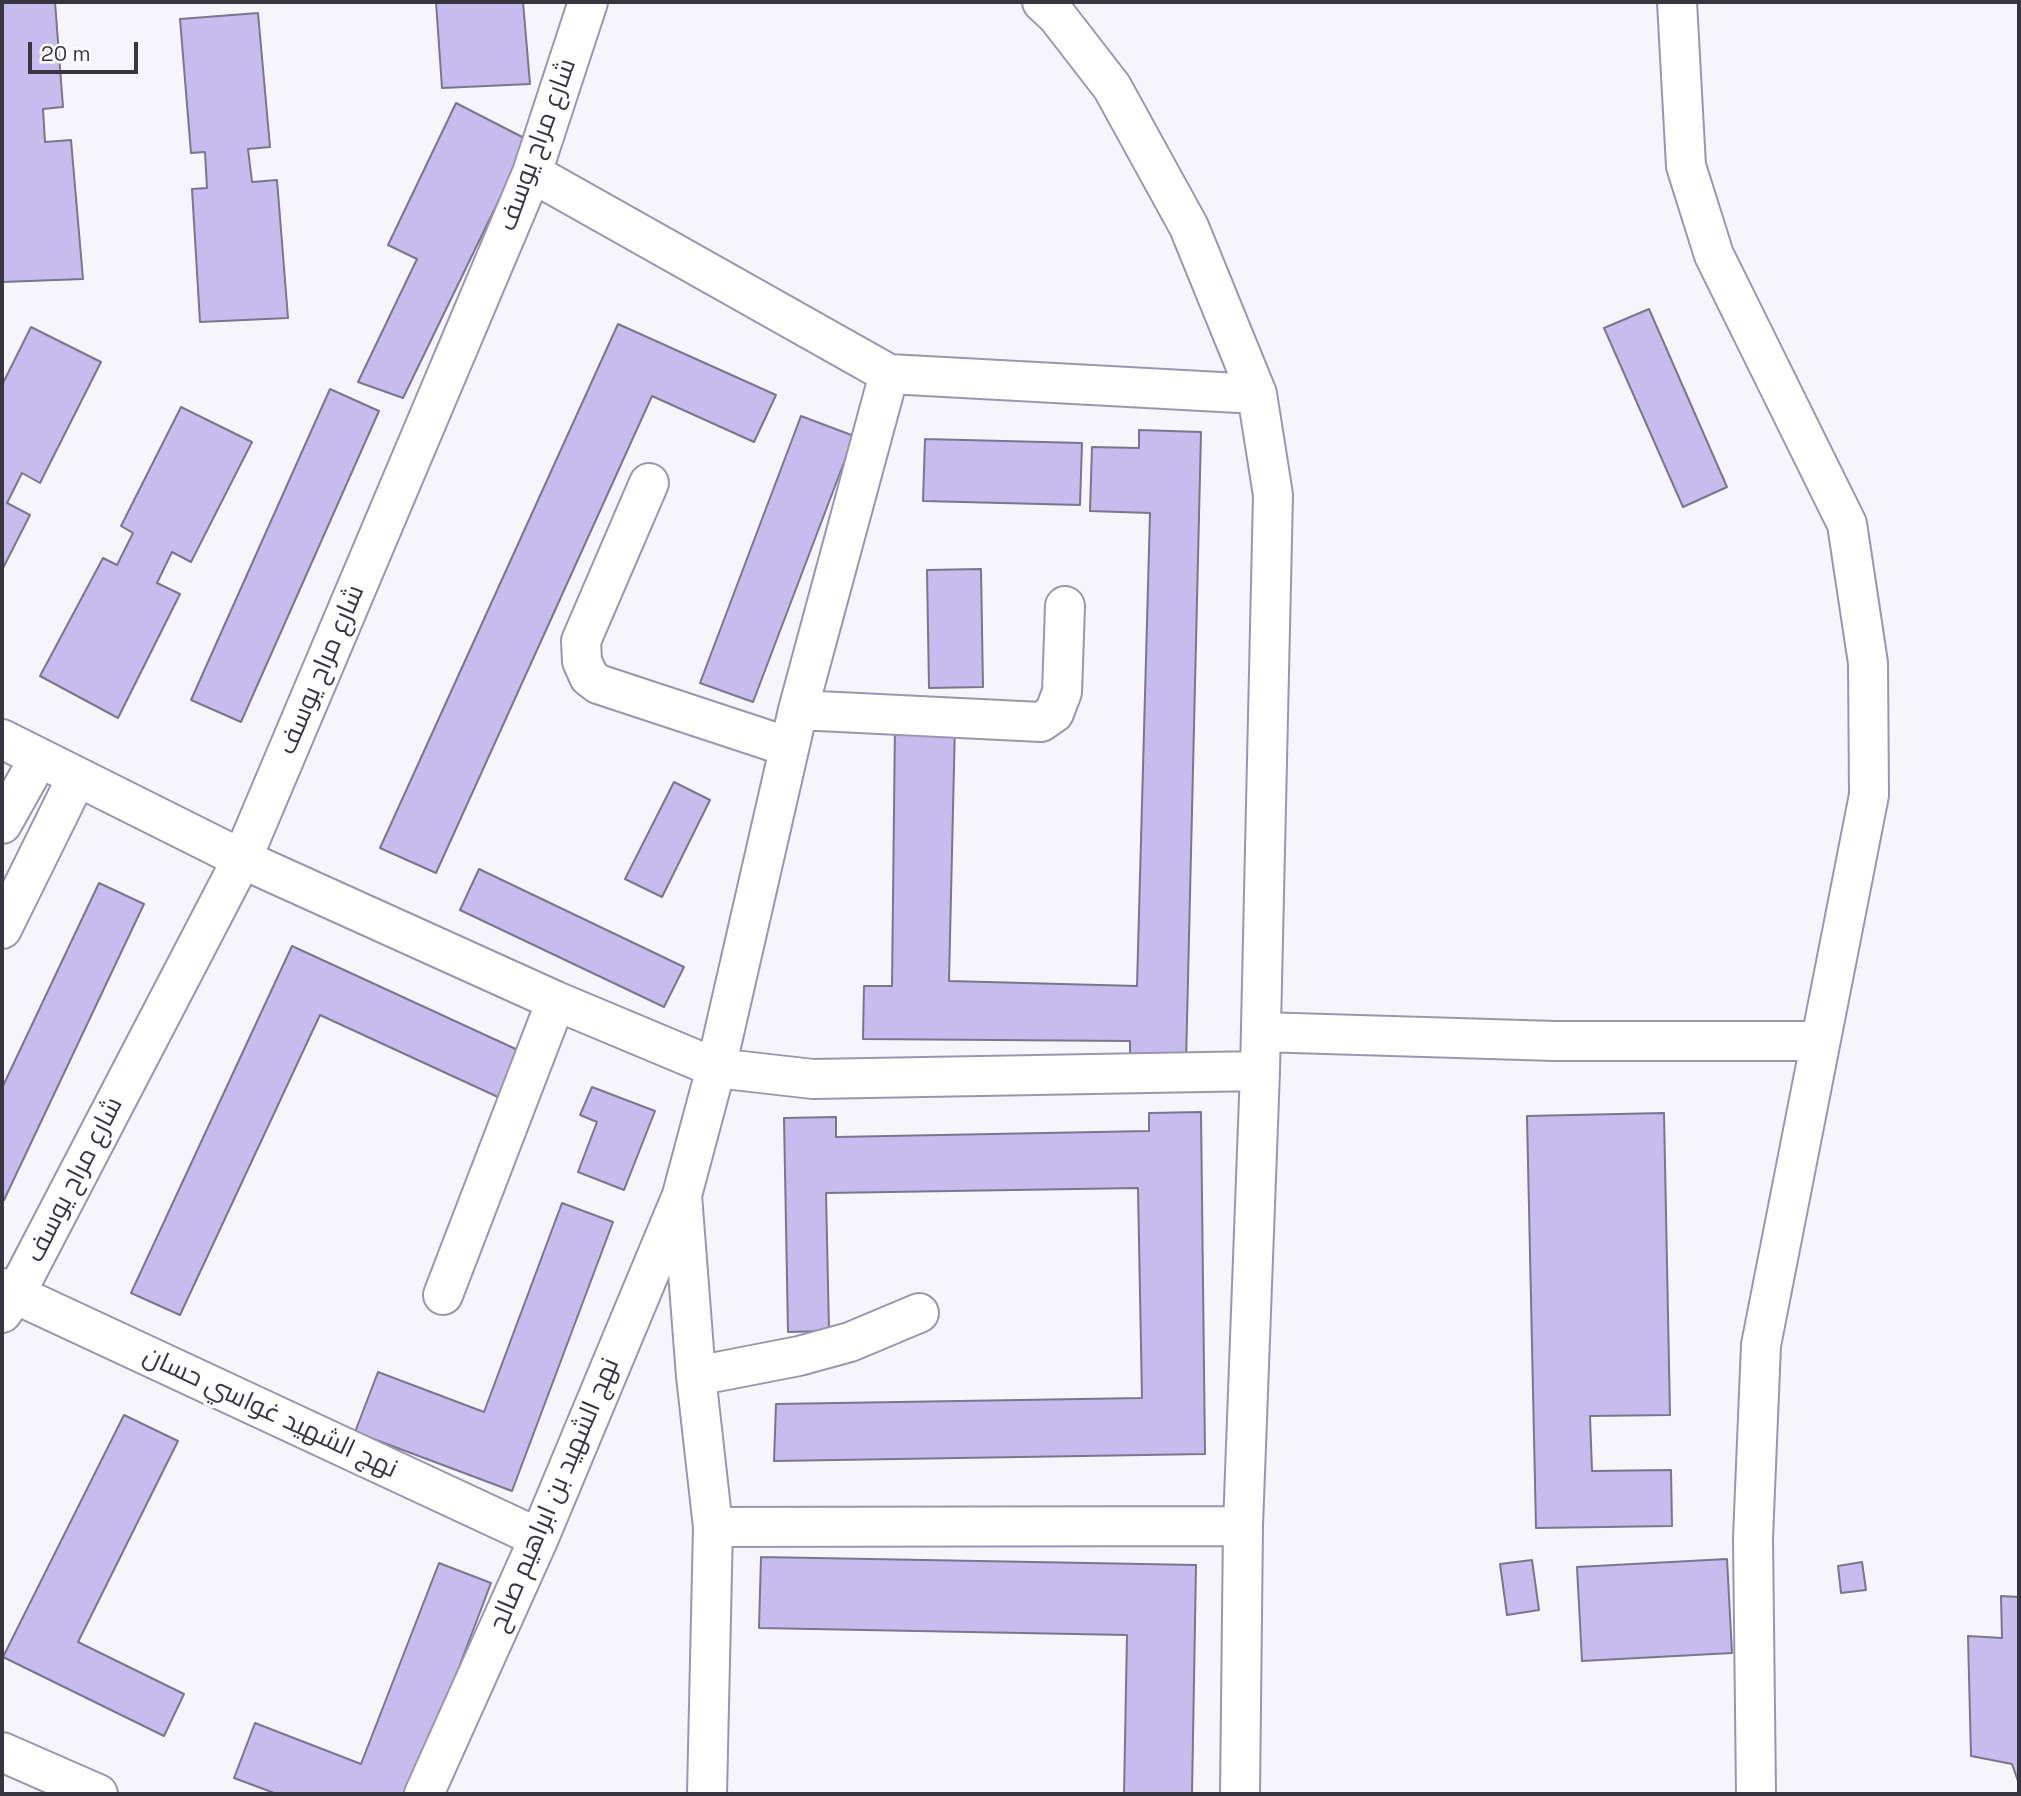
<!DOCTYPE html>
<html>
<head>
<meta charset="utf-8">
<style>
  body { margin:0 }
  #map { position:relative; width:2021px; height:1796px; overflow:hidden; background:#f6f5fb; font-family:"Space Grotesk",sans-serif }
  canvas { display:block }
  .frame { position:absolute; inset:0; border:4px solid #37353f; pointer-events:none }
  .scale { position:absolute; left:28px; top:42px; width:110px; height:32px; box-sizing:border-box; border:4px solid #37353f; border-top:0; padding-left:9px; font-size:21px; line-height:24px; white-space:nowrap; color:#37353f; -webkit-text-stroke:5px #fff; paint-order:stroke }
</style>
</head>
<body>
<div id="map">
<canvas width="2021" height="1796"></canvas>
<div class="frame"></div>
<div class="scale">20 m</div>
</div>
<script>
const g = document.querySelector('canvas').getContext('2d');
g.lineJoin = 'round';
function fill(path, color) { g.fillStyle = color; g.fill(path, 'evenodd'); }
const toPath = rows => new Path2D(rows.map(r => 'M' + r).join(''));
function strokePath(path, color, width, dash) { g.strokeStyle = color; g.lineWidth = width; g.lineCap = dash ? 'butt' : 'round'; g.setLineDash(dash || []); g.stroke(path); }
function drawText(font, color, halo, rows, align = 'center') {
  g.font = font + ' "Space Grotesk",Cairo,sans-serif'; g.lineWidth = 7; g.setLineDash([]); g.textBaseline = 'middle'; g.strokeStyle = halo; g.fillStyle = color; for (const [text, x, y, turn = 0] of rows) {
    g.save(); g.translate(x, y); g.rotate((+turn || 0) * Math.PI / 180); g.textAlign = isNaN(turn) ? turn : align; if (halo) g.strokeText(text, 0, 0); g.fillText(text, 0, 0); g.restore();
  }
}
const building = toPath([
  [2,2,55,2,63,107,43,109,45,142,71,140,83,279,2,282,2,2],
  [436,2,523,2,530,84,442,88,436,2],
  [258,13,270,147,248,149,252,182,277,180,288,318,200,322,192,189,207,188,205,152,191,153,180,19,258,13],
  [456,103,528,140,403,398,358,382,417,259,388,245,456,103],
  [1649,309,1727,487,1683,507,1604,328,1649,309],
  [618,324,776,395,754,442,652,396,436,873,380,848,618,324],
  [31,327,101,362,40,483,22,473,7,503,30,515,2,570,2,385,31,327],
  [330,389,379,411,241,722,191,700,330,389],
  [181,407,252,442,191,562,172,552,157,583,180,594,118,718,40,676,103,558,117,565,133,533,121,526,181,407],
  [801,416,854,436,753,702,700,683,801,416],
  [1139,430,1201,432,1186,1063,1130,1063,1130,1041,863,1039,864,986,892,986,895,723,955,723,949,981,1137,986,1150,513,1090,511,1092,447,1139,448,1139,430],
  [925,439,1082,443,1080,505,923,501,925,439],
  [981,569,983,687,929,688,927,570,981,569],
  [674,782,710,800,662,897,625,879,674,782],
  [479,869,684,967,664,1007,460,910,479,869],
  [99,883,144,904,4,1200,2,1199,2,1088,99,883],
  [292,946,533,1057,511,1103,320,1015,180,1315,131,1293,292,946],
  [592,1087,655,1111,624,1190,578,1172,597,1122,580,1115,592,1087],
  [1201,1112,1205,1454,774,1461,776,1404,1142,1398,1138,1188,826,1193,829,1331,788,1332,784,1118,836,1117,836,1137,1149,1131,1149,1113,1201,1112],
  [1664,1113,1670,1415,1590,1416,1592,1471,1671,1470,1672,1526,1536,1528,1527,1116,1664,1113],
  [562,1203,613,1222,512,1491,355,1432,378,1372,484,1412,562,1203],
  [124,1415,178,1441,78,1642,184,1694,164,1736,3,1657,124,1415],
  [761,1557,1196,1565,1192,1794,1124,1794,1127,1635,759,1628,761,1557],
  [1727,1559,1732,1653,1582,1661,1577,1567,1727,1559],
  [1532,1560,1539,1610,1507,1615,1500,1564,1532,1560],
  [1862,1562,1866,1590,1841,1593,1838,1566,1862,1562],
  [439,1563,491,1583,411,1794,277,1794,234,1778,255,1723,361,1764,439,1563],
  [2001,1596,2019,1597,2019,1784,2012,1764,1971,1756,1968,1636,2002,1638,2001,1596]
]);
fill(building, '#c8bcef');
strokePath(building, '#7b758d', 2);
const minor = toPath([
  [1042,2,1057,16,1112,87,1189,227,1257,394,1273,495,1260,1071,1243,1526,1240,1794],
  [1677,2,1686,166,1714,255,1847,524,1868,663,1869,795,1761,1345,1753,1538,1756,1794],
  [532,173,889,374,1257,394],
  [649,483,581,641,582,661,589,677,598,684,789,747],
  [798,710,1041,722,1054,713,1062,692,1065,606],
  [2,739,242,859,556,1001,716,1068,813,1079,1260,1071],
  [2,824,39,758],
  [2,929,77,777],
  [1261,1032,1555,1041,1819,1041],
  [2,1288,539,1538],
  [443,1295,556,1001],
  [2,1313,15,1295,242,859,532,173,588,2],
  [696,1376,799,1356,850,1342,919,1313],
  [713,1527,1243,1526],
  [2,1752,98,1794],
  [424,1794,539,1538,680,1200],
  [707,1794,713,1527,696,1376,682,1195,716,1068,798,710,889,374]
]);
strokePath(minor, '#9b96af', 42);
strokePath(minor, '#fff', 38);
drawText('26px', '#37353f', '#fff', [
  ["شارع مراح يوسف",538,145,-70],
  ["شارع مراح يوسف",322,670,-67],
  ["شارع مراح يوسف",75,1180,-63],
  ["نهج الشهيد غواسي حسان",270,1413,25],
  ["نهج الشهيد بن ابراهيم صالح",555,1495,-67]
]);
</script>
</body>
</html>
